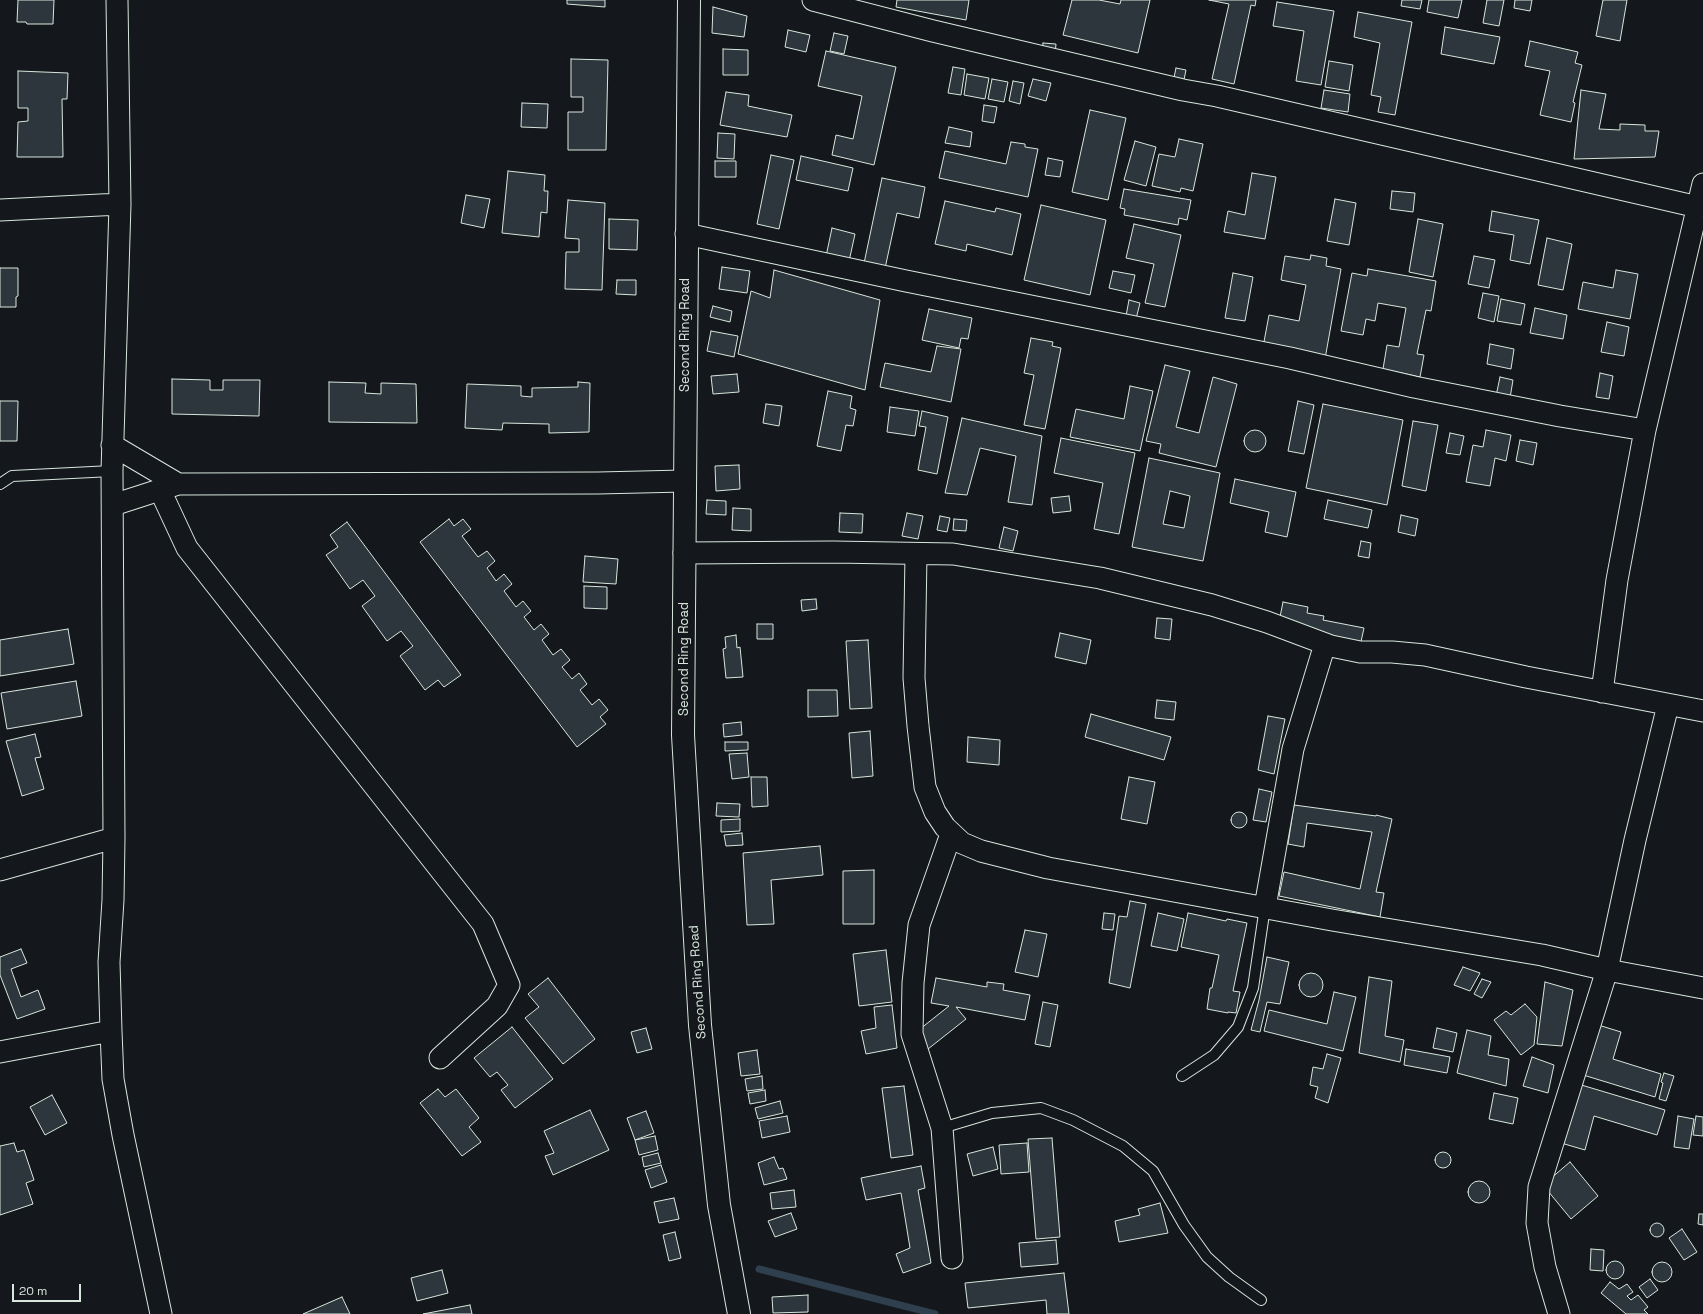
<!DOCTYPE html>
<html>
<head>
<meta charset="utf-8">
<style>
  body { margin:0 }
  #map { position:relative; width:1703px; height:1314px; overflow:hidden; background:#14181c; font-family:"Space Grotesk",sans-serif }
  canvas { display:block }
  .scale { position:absolute; left:12px; top:1284px; width:69px; height:18px; box-sizing:border-box; border:2px solid #d8e6dc; border-top:0; padding-left:5px; font-size:12px; line-height:14px; white-space:nowrap; color:#d8e6dc; -webkit-text-stroke:3px #14181c; paint-order:stroke }
</style>
</head>
<body>
<div id="map">
<canvas width="1703" height="1314"></canvas>
<div class="scale">20 m</div>
</div>
<script>
const g = document.querySelector('canvas').getContext('2d');
g.lineJoin = 'round';
const toPath = rows => new Path2D(rows.map(r => 'M' + r).join(''));
function strokePath(path, color, width, dash) { g.strokeStyle = color; g.lineWidth = width; g.lineCap = dash ? 'butt' : 'round'; g.setLineDash(dash || []); g.stroke(path); }
function fill(path, color) { g.fillStyle = color; g.fill(path, 'evenodd'); }
function drawText(font, color, halo, rows, align = 'center') {
  g.font = font + ' "Space Grotesk",sans-serif'; g.lineWidth = 3; g.setLineDash([]); g.textBaseline = 'middle'; g.strokeStyle = halo; g.fillStyle = color; for (const [text, x, y, turn = 0] of rows) {
    g.save(); g.translate(x, y); g.rotate((+turn || 0) * Math.PI / 180); g.textAlign = isNaN(turn) ? turn : align; if (halo) g.strokeText(text, 0, 0); g.fillText(text, 0, 0); g.restore();
  }
}
strokePath(toPath([
  [759,1269,935,1314]
]), '#2f3f4d', 7);
const building = toPath([
  [18,0,54,0,53,24,27,24,26,22,17,22,18,0],
  [567,0,605,0,605,7,567,4,567,0],
  [897,0,969,0,966,20,896,7,897,0],
  [1072,0,1099,0,1120,4,1121,0,1150,0,1138,53,1063,35,1072,0],
  [1209,0,1256,0,1255,6,1251,5,1234,84,1212,79,1229,4,1209,0],
  [1402,0,1422,0,1420,9,1401,6,1402,0],
  [1429,0,1462,0,1458,18,1427,12,1429,0],
  [1487,0,1504,0,1499,26,1483,23,1487,0],
  [1515,0,1532,0,1530,11,1514,8,1515,0],
  [1603,0,1627,0,1620,41,1596,36,1603,0],
  [1277,2,1334,11,1321,85,1296,81,1304,31,1273,26,1277,2],
  [713,7,747,16,744,37,712,33,713,7],
  [1358,12,1412,22,1395,115,1378,112,1381,97,1371,95,1380,43,1354,37,1358,12],
  [1445,27,1500,37,1494,64,1441,54,1445,27],
  [788,30,810,35,806,52,785,47,788,30],
  [834,33,848,36,844,54,830,51,834,33],
  [1530,41,1578,52,1575,63,1582,65,1573,102,1575,103,1571,122,1540,115,1550,71,1525,66,1530,41],
  [1043,43,1056,44,1055,55,1042,54,1043,43],
  [723,49,748,50,748,75,723,75,723,49],
  [826,51,896,67,874,165,832,155,836,135,853,139,862,96,818,86,826,51],
  [571,59,608,60,606,150,568,150,568,112,583,112,583,97,571,97,571,59],
  [1329,61,1353,65,1349,91,1325,87,1329,61],
  [953,67,965,69,961,95,948,93,953,67],
  [1176,68,1186,70,1182,89,1172,87,1176,68],
  [18,71,68,73,67,99,62,99,63,157,17,157,18,122,28,121,28,108,18,108,18,71],
  [967,74,989,78,985,99,964,95,967,74],
  [992,79,1008,82,1004,102,988,99,992,79],
  [1033,79,1051,83,1046,101,1028,96,1033,79],
  [1013,81,1024,83,1020,104,1009,101,1013,81],
  [1324,90,1350,94,1348,112,1321,108,1324,90],
  [1581,90,1606,94,1599,129,1620,130,1620,124,1645,125,1645,131,1659,131,1655,157,1574,159,1581,90],
  [726,92,749,95,748,106,792,115,787,137,720,125,726,92],
  [522,103,548,104,547,128,521,127,522,103],
  [984,105,997,107,994,123,982,121,984,105],
  [1090,110,1126,118,1108,200,1072,192,1090,110],
  [949,127,972,132,970,147,945,143,949,127],
  [718,133,735,134,734,159,717,158,718,133],
  [1179,139,1203,144,1193,191,1181,188,1180,192,1152,186,1159,154,1175,157,1179,139],
  [1135,141,1156,147,1146,186,1124,180,1135,141],
  [1011,142,1025,144,1025,147,1038,149,1028,197,939,178,945,151,1006,164,1011,142],
  [771,155,794,160,779,229,757,224,771,155],
  [801,156,853,168,848,191,796,180,801,156],
  [1048,158,1063,161,1060,177,1045,175,1048,158],
  [715,161,736,161,736,177,715,177,715,161],
  [508,171,545,175,544,191,548,191,547,213,541,212,539,237,502,233,508,171],
  [1252,173,1276,177,1265,239,1224,232,1228,211,1245,215,1252,173],
  [882,178,925,187,919,218,897,213,884,273,863,268,882,178],
  [1124,189,1191,200,1187,220,1179,218,1178,225,1124,215,1125,209,1120,208,1124,189],
  [1392,191,1415,193,1413,212,1390,209,1392,191],
  [466,195,490,199,484,228,461,223,466,195],
  [1335,199,1356,203,1349,245,1327,241,1335,199],
  [568,200,605,203,602,290,565,289,566,252,579,252,579,239,565,238,568,200],
  [945,201,995,212,996,208,1021,214,1012,255,967,244,966,251,935,244,945,201],
  [1041,205,1106,220,1090,295,1024,280,1041,205],
  [1492,211,1539,220,1530,264,1510,260,1514,235,1489,231,1492,211],
  [609,219,638,220,637,250,609,249,609,219],
  [1418,219,1443,224,1433,277,1409,272,1418,219],
  [1134,224,1181,235,1165,307,1145,303,1154,264,1126,258,1134,224],
  [832,228,855,234,848,266,825,261,832,228],
  [1547,238,1572,244,1563,290,1538,285,1547,238],
  [1311,255,1327,258,1326,266,1341,269,1325,359,1263,347,1269,315,1299,321,1306,285,1281,280,1285,256,1310,260,1311,255],
  [1474,256,1495,260,1489,288,1468,284,1474,256],
  [722,267,750,271,747,293,719,289,722,267],
  [0,268,18,268,18,296,16,297,16,307,0,307,0,268],
  [1368,269,1436,281,1431,311,1426,310,1417,354,1424,355,1420,377,1383,369,1387,345,1399,347,1406,308,1378,303,1375,321,1366,319,1363,335,1341,331,1352,273,1367,276,1368,269],
  [774,270,880,300,865,390,738,354,751,291,770,298,774,270],
  [1616,270,1638,274,1630,319,1578,309,1583,282,1613,288,1616,270],
  [1113,271,1135,275,1131,293,1109,288,1113,271],
  [1233,273,1253,277,1245,321,1225,318,1233,273],
  [617,280,636,280,636,295,616,294,617,280],
  [1483,293,1499,296,1494,322,1478,318,1483,293],
  [1501,299,1525,304,1521,325,1497,321,1501,299],
  [1129,300,1140,303,1136,319,1126,316,1129,300],
  [713,306,732,311,730,322,710,317,713,306],
  [1535,308,1567,315,1563,339,1530,333,1535,308],
  [929,309,972,318,968,339,961,338,959,348,922,340,929,309],
  [1607,322,1629,327,1624,356,1601,352,1607,322],
  [711,331,738,336,734,357,707,351,711,331],
  [1031,338,1053,342,1052,346,1061,348,1045,429,1024,425,1034,375,1024,373,1031,338],
  [1490,344,1514,349,1511,369,1487,364,1490,344],
  [937,346,961,349,951,402,880,387,885,363,931,372,937,346],
  [1165,365,1190,371,1176,427,1199,433,1213,377,1237,384,1216,467,1159,453,1161,444,1146,441,1165,365],
  [1600,373,1613,376,1609,399,1596,397,1600,373],
  [737,374,739,392,713,394,711,376,737,374],
  [1500,377,1513,380,1509,404,1495,401,1500,377],
  [172,379,210,380,210,390,223,390,223,380,260,380,259,416,172,414,172,379],
  [329,382,366,383,365,393,381,394,381,383,416,384,417,423,329,422,329,382],
  [578,382,590,383,589,432,549,433,549,424,503,423,502,430,465,428,467,384,521,386,521,396,532,397,532,388,578,387,578,382],
  [1130,386,1153,391,1140,451,1070,437,1076,409,1124,419,1130,386],
  [828,391,852,396,850,408,856,410,853,426,846,425,841,451,817,446,828,391],
  [0,401,18,401,17,441,0,441,0,401],
  [1298,401,1314,405,1304,454,1288,451,1298,401],
  [766,404,782,406,779,426,763,423,766,404],
  [1323,404,1403,420,1387,505,1306,488,1323,404],
  [890,407,919,411,915,436,887,432,890,407],
  [922,411,948,417,937,474,918,470,926,427,919,426,922,411],
  [962,418,1042,436,1032,505,1008,502,1016,456,980,448,967,495,945,493,962,418],
  [1413,421,1438,425,1426,491,1402,486,1413,421],
  [1486,430,1511,435,1506,461,1495,458,1490,486,1466,482,1473,445,1483,447,1486,430],
  '1244 441a11 11 0 1 1 22 0a11 11 0 1 1-22 0Z',
  [1450,433,1464,436,1460,455,1446,453,1450,433],
  [1061,438,1135,453,1119,534,1094,529,1103,483,1054,473,1061,438],
  [1520,440,1537,443,1533,465,1516,461,1520,440],
  [1149,458,1220,473,1203,561,1132,547,1149,458],
  [1170,491,1190,496,1184,528,1163,524,1170,491],
  [739,465,740,489,716,491,715,466,739,465],
  [1235,479,1296,492,1287,537,1265,532,1269,512,1230,503,1235,479],
  [1069,496,1071,511,1053,513,1051,498,1069,496],
  [707,500,726,501,726,515,706,514,707,500],
  [1328,500,1372,510,1368,528,1324,519,1328,500],
  [733,508,751,509,751,531,732,530,733,508],
  [840,513,863,514,862,533,839,532,840,513],
  [907,513,923,516,918,539,902,536,907,513],
  [1401,515,1418,519,1415,536,1398,532,1401,515],
  [940,516,950,518,947,532,937,530,940,516],
  [449,519,454,526,463,519,471,529,462,536,478,557,487,551,495,561,487,568,496,581,504,574,512,584,504,591,516,607,523,601,531,611,524,617,534,630,541,624,549,634,542,640,553,655,561,649,570,660,562,667,572,679,579,673,587,684,580,690,592,705,599,699,608,710,600,717,606,724,577,747,420,542,449,519],
  [954,519,967,520,966,531,953,530,954,519],
  [347,522,461,675,444,687,438,680,425,690,400,656,413,646,401,631,387,641,362,606,375,596,363,580,350,589,326,555,338,547,330,535,347,522],
  [1004,527,1018,531,1013,551,999,548,1004,527],
  [1361,541,1371,543,1369,558,1358,556,1361,541],
  [585,556,618,559,616,584,583,582,585,556],
  [584,586,607,587,607,609,584,608,584,586],
  [816,599,817,609,802,611,801,600,816,599],
  [1283,602,1308,607,1307,613,1324,616,1323,620,1364,628,1359,651,1278,627,1283,602],
  [1157,618,1172,619,1170,640,1155,638,1157,618],
  [757,624,773,624,773,639,757,639,757,624],
  [68,629,74,664,0,676,0,640,68,629],
  [1060,633,1091,640,1086,664,1055,657,1060,633],
  [736,635,737,648,740,647,743,677,726,678,723,649,726,648,725,637,736,635],
  [868,640,872,708,850,709,846,641,868,640],
  [76,681,82,716,7,729,1,693,76,681],
  [808,690,837,690,838,716,808,717,808,690],
  [1157,700,1176,702,1174,720,1155,718,1157,700],
  [1091,714,1171,737,1164,760,1085,737,1091,714],
  [1268,716,1285,719,1274,774,1258,770,1268,716],
  [741,722,742,735,724,737,723,724,741,722],
  [870,731,873,776,852,778,849,733,870,731],
  [35,734,41,757,35,758,44,789,22,796,6,741,35,734],
  [968,737,1000,740,999,765,967,762,968,737],
  [725,742,748,742,748,750,725,751,725,742],
  [747,753,749,777,732,779,729,754,747,753],
  [751,777,767,777,768,806,752,807,751,777],
  [1129,777,1155,782,1147,824,1121,819,1129,777],
  [1259,789,1272,792,1266,822,1253,820,1259,789],
  [717,803,740,804,739,817,716,816,717,803],
  [1294,805,1376,816,1376,815,1392,819,1376,892,1384,893,1380,917,1279,896,1284,872,1360,889,1372,832,1307,823,1304,847,1288,844,1294,805],
  '1231 820a8 8 0 1 1 16 0a8 8 0 1 1-16 0Z',
  [740,819,740,831,721,832,721,820,740,819],
  [742,833,743,845,726,846,724,835,742,833],
  [820,846,823,875,771,880,774,924,747,925,743,853,820,846],
  [874,870,874,924,843,924,843,871,874,870],
  [1130,901,1146,904,1130,988,1109,983,1119,916,1127,917,1130,901],
  [1104,913,1115,914,1113,930,1102,929,1104,913],
  [1158,913,1184,919,1177,951,1151,946,1158,913],
  [1188,913,1226,921,1227,919,1247,923,1233,991,1240,992,1236,1013,1228,1012,1228,1013,1207,1009,1210,988,1212,988,1219,955,1181,947,1188,913],
  [1025,930,1047,934,1038,977,1015,972,1025,930],
  [21,949,27,963,11,969,21,997,38,990,45,1009,17,1019,0,975,0,957,21,949],
  [886,950,892,1002,859,1006,853,954,886,950],
  [1267,957,1289,962,1280,1004,1267,1002,1260,1032,1251,1030,1259,1000,1267,957],
  [1463,967,1480,973,1470,991,1454,985,1463,967],
  '1299 985a12 12 0 1 1 24 0a12 12 0 1 1-24 0Z',
  [1369,977,1392,981,1385,1036,1404,1040,1400,1062,1359,1053,1369,977],
  [548,978,595,1039,563,1064,525,1018,539,1007,528,994,548,978],
  [936,978,987,987,987,982,1004,984,1003,990,1030,995,1025,1020,956,1007,966,1019,928,1049,915,1033,949,1006,931,1003,936,978],
  [1482,979,1491,982,1482,998,1474,994,1482,979],
  [1545,982,1573,990,1562,1046,1537,1044,1545,982],
  [1334,992,1356,997,1343,1051,1264,1031,1269,1010,1327,1024,1334,992],
  [1043,1002,1058,1005,1050,1047,1035,1044,1043,1002],
  [1525,1004,1537,1017,1534,1045,1521,1055,1494,1020,1506,1011,1511,1015,1525,1004],
  [892,1005,897,1048,866,1054,861,1031,876,1028,874,1007,892,1005],
  [1595,1024,1621,1032,1613,1059,1661,1074,1655,1097,1580,1074,1595,1024],
  [512,1027,553,1079,515,1108,501,1090,508,1085,497,1072,490,1077,474,1058,512,1027],
  [646,1028,652,1049,637,1053,631,1032,646,1028],
  [1437,1028,1457,1033,1453,1052,1433,1048,1437,1028],
  [1467,1030,1491,1036,1488,1055,1509,1059,1506,1086,1457,1073,1467,1030],
  [1406,1049,1450,1057,1447,1073,1404,1065,1406,1049],
  [757,1050,760,1074,741,1076,738,1053,757,1050],
  [1327,1054,1341,1058,1328,1103,1315,1098,1318,1087,1310,1085,1313,1067,1323,1069,1327,1054],
  [1532,1057,1554,1065,1548,1093,1523,1086,1532,1057],
  [1664,1073,1674,1076,1666,1101,1659,1099,1663,1083,1661,1082,1664,1073],
  [762,1076,763,1089,747,1091,745,1079,762,1076],
  [1578,1084,1665,1110,1657,1135,1594,1116,1585,1150,1561,1143,1578,1084],
  [904,1086,913,1155,891,1158,882,1088,904,1086],
  [438,1089,445,1097,456,1089,479,1118,469,1127,481,1142,462,1156,420,1103,438,1089],
  [765,1090,766,1101,750,1104,748,1093,765,1090],
  [1494,1093,1518,1098,1513,1124,1489,1119,1494,1093],
  [52,1095,67,1123,45,1135,30,1107,52,1095],
  [780,1101,783,1113,758,1119,755,1108,780,1101],
  [590,1110,609,1150,553,1175,545,1156,554,1153,544,1131,590,1110],
  [646,1111,654,1133,635,1140,627,1118,646,1111],
  [787,1116,790,1132,762,1138,759,1121,787,1116],
  [1678,1116,1694,1119,1689,1149,1674,1147,1678,1116],
  [1696,1116,1703,1117,1703,1136,1693,1135,1696,1116],
  [655,1136,658,1150,639,1155,635,1140,655,1136],
  [1052,1138,1060,1237,1036,1239,1028,1139,1052,1138],
  [14,1143,17,1152,24,1150,34,1180,26,1183,33,1204,0,1215,0,1146,14,1143],
  [1027,1143,1029,1172,1001,1174,999,1145,1027,1143],
  [993,1147,998,1169,973,1176,967,1154,993,1147],
  '1435 1160a8 8 0 1 1 16 0a8 8 0 1 1-16 0Z',
  [658,1153,661,1163,644,1167,642,1157,658,1153],
  [774,1157,779,1169,783,1168,787,1179,764,1185,758,1163,774,1157],
  [1570,1162,1598,1196,1571,1219,1543,1185,1570,1162],
  [661,1165,667,1182,651,1188,645,1170,661,1165],
  [921,1166,925,1188,918,1190,931,1263,903,1273,896,1254,910,1248,901,1193,866,1200,861,1178,921,1166],
  '1468 1192a11 11 0 1 1 22 0a11 11 0 1 1-22 0Z',
  [794,1190,796,1207,772,1209,770,1193,794,1190],
  [674,1198,679,1219,659,1223,654,1202,674,1198],
  [1160,1203,1168,1233,1119,1242,1115,1221,1140,1215,1138,1209,1160,1203],
  [791,1213,797,1229,775,1237,768,1221,791,1213],
  [1699,1214,1703,1214,1703,1225,1698,1224,1699,1214],
  '1650 1230a7 7 0 1 1 14 0a7 7 0 1 1-14 0Z',
  [1682,1229,1697,1252,1684,1260,1669,1238,1682,1229],
  [675,1232,681,1258,669,1261,663,1235,675,1232],
  [1056,1240,1058,1264,1021,1267,1019,1243,1056,1240],
  [1591,1249,1604,1250,1603,1271,1590,1270,1591,1249],
  '1606 1270a9 9 0 1 1 18 0a9 9 0 1 1-18 0Z',
  '1652 1272a10 10 0 1 1 20 0a10 10 0 1 1-20 0Z',
  [442,1270,448,1293,417,1301,411,1278,442,1270],
  [1064,1273,1069,1314,1047,1314,1046,1300,968,1308,965,1283,1064,1273],
  [1650,1279,1658,1290,1647,1298,1639,1287,1650,1279],
  [1610,1282,1619,1289,1627,1284,1633,1292,1627,1296,1631,1300,1638,1295,1648,1307,1644,1310,1648,1314,1626,1314,1601,1293,1610,1282],
  [808,1295,808,1312,773,1313,772,1297,808,1295],
  [342,1297,350,1314,303,1314,342,1297],
  [470,1305,472,1314,423,1314,470,1305]
]);
fill(building, '#2c363c');
strokePath(building, '#d8e6dc', 1);
const service = toPath([
  [0,484,12,476,112,471],
  [1182,1076,1214,1055,1238,1027,1253,988,1265,907],
  [942,1128,992,1113,1041,1108,1073,1120,1123,1146,1153,1171,1184,1225,1207,1257,1229,1277,1261,1300]
]);
const minor = toPath([
  [117,0,120,204,112,471,114,838,113,900,109,962,111,1031,113,1079,123,1135,161,1314],
  [813,0,933,31,1183,90,1217,96,1698,207],
  [0,210,120,204],
  [686,234,906,281,1290,358,1414,387,1560,416,1645,430],
  [112,445,178,484],
  [160,490,187,548,483,924,509,985,497,1006,440,1058],
  [113,505,178,484,598,483,684,481],
  [684,553,833,552,953,554,1100,578,1212,605,1267,622,1331,646,1360,652,1392,652,1425,655,1526,677,1703,711],
  [916,554,914,678,918,726,925,787,935,812,945,827,962,843,981,851,1048,868,1332,920,1542,955,1607,970,1703,988],
  [1602,692,1617,580,1645,430,1703,184],
  [951,834,919,925,913,983,912,1034,942,1128,952,1258],
  [0,870,114,838],
  [1265,907,1293,749,1325,644],
  [0,1052,111,1031],
  [1559,1314,1545,1267,1537,1223,1539,1187,1607,970,1635,840,1668,705]
]);
const secondary = toPath([
  [689,0,683,735,700,1025,719,1205,739,1314]
]);
strokePath(service, '#d8e6dc', 12);
strokePath(minor, '#d8e6dc', 23);
strokePath(secondary, '#d8e6dc', 24);
strokePath(service, '#14181c', 10);
strokePath(minor, '#14181c', 21);
strokePath(secondary, '#14181c', 22);
drawText('13px', '#d8e6dc', '#14181c', [
  ["Second Ring Road",685,335,-90],
  ["Second Ring Road",684,659,-90],
  ["Second Ring Road",698,982,-94]
]);
</script>
</body>
</html>
